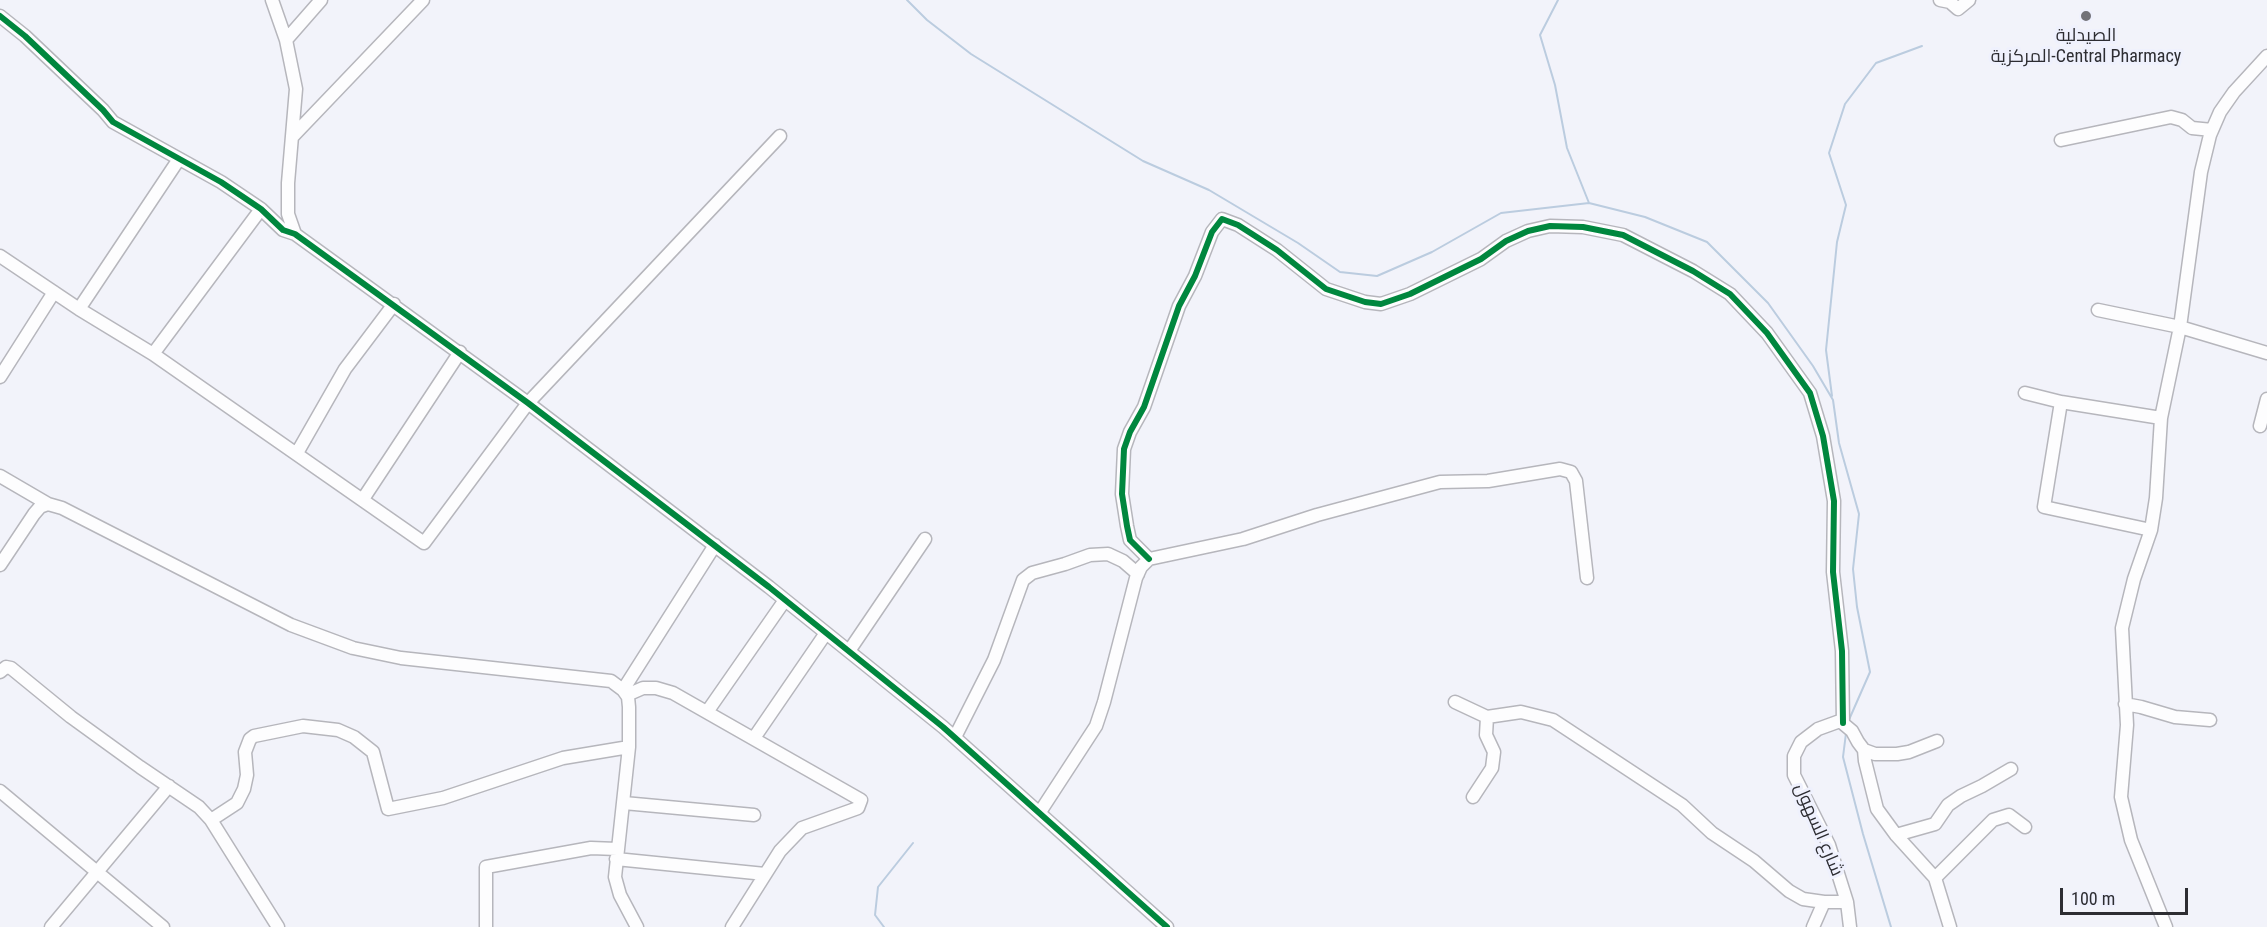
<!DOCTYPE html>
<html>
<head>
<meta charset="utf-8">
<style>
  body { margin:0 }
  #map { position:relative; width:2267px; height:927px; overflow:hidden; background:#f2f3fa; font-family:"Roboto Condensed",sans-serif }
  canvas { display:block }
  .scale { position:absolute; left:2060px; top:888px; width:128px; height:27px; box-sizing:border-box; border:3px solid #2d2d32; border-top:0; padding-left:8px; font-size:18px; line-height:21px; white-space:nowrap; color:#2d2d32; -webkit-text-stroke:4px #eff1fd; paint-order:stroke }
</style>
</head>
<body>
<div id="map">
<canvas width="2267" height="927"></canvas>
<div class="scale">100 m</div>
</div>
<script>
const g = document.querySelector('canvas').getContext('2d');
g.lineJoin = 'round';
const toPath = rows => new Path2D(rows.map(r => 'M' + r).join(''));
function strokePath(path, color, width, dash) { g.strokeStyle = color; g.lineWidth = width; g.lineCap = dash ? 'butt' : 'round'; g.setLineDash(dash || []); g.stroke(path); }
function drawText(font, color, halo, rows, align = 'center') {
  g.font = font + ' "Roboto Condensed",Cairo,sans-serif'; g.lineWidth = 6; g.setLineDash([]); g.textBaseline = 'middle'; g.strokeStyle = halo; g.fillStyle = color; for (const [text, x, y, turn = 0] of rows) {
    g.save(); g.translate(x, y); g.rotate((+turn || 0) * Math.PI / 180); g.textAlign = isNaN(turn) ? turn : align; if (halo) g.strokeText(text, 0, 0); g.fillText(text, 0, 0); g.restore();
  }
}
strokePath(toPath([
  [907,0,927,20,971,54,1143,161,1209,190,1298,243,1340,272,1377,276,1432,252,1501,213,1589,203,1645,217,1707,242,1768,303,1813,366,1833,400,1839,443,1859,514,1853,569,1857,607,1870,672,1848,722],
  [1558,0,1540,35,1555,85,1567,148,1589,203],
  [1832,396,1826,350,1837,242,1846,205,1829,153,1845,104,1876,63,1922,46],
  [1846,733,1843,757,1863,834,1891,927],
  [884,927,875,915,878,887,913,843]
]), '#bbccdf', 2);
const minor = toPath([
  [272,0,286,40,296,89,288,183,288,214,295,234],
  [1940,0,1950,2,1958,9,1969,0],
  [0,16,25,36,103,110,113,122,221,182,261,209,283,230,295,234,528,403,769,587,943,727,1167,927],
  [286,40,321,0],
  [293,136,423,0],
  [2061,140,2171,117,2182,120,2192,128,2212,130],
  [0,256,79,309,153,354,424,543,528,403,780,136],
  [79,309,179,159],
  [2098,310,2180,327,2267,353],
  [153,354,261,209],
  [0,377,54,292],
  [2025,393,2061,402,2161,418],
  [2061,402,2044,507,2151,530],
  [2260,426,2267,399],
  [297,453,345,369,394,304],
  [0,476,48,504],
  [363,499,460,352],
  [1149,559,1130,540,1127,526,1122,494,1124,449,1130,432,1144,407,1179,306,1195,276,1212,232,1222,219,1238,225,1277,250,1326,289,1365,302,1381,304,1410,294,1481,259,1506,241,1528,231,1550,226,1583,227,1623,235,1693,271,1730,294,1767,333,1810,393,1823,436,1834,501,1833,572,1842,651,1843,723],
  [0,565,34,514,40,507,48,504,62,508,291,625,353,648,401,658,611,681,623,690,628,697,629,707,629,747,615,877,620,895,637,927],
  [849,651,925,539],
  [0,672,6,667,11,668,71,717,140,767,199,807,211,820,278,927],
  [623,690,715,545],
  [627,695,643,688,656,688,673,693,861,800,858,808,802,828,780,851,732,927],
  [1455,702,1487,717,1521,712,1553,720,1682,805,1712,833,1754,861,1789,891,1803,899,1824,902,1847,902],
  [2125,704,2141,707,2175,717,2210,720],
  [707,712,785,600],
  [955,737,994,660,1023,580,1032,573,1065,564,1090,555,1108,554,1123,561,1138,574],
  [754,738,826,633],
  [1864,750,1865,761,1877,809,1896,835,1935,878,1950,927],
  [0,791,163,927],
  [1473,797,1492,768,1494,752,1486,735,1487,717],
  [624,803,754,815],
  [1040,812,1096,726,1104,702,1136,578,1141,567,1149,559,1243,539,1317,515,1440,482,1488,481,1560,469,1571,472,1576,481,1587,578],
  [211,820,237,803,244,789,247,775,245,752,250,739,254,736,303,726,338,730,354,737,373,752,388,809,443,798,563,758,629,747],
  [1896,835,1935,824,1948,805,1961,796,1982,786,2011,769],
  [616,859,765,874],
  [1935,878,1993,820,2009,815,2025,827],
  [51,927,169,786],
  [486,927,486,867,591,848,617,849],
  [1813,927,1824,902],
  [1850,927,1847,902,1829,845,1794,775,1794,756,1801,742,1818,729,1840,721,1852,731,1858,742,1864,750,1875,754,1897,754,1909,752,1937,741],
  [2166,927,2131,840,2121,797,2127,725,2122,628,2134,579,2151,530,2156,498,2161,418,2180,327,2201,172,2210,135,2220,112,2234,92,2267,56]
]);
strokePath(minor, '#b6b6bc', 15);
strokePath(minor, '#fdfdfe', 12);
strokePath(toPath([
  [0,16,25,36,103,110,113,122,221,182,261,209,283,230,295,234,528,403,769,587,943,727,1167,927],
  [1149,559,1130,540,1127,526,1122,494,1124,449,1130,432,1144,407,1179,306,1195,276,1212,232,1222,219,1238,225,1277,250,1326,289,1365,302,1381,304,1410,294,1481,259,1506,241,1528,231,1550,226,1583,227,1623,235,1693,271,1730,294,1767,333,1810,393,1823,436,1834,501,1833,572,1842,651,1843,723]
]), '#00873e', 6);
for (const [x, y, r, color] of [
  [2086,16,6,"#727278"]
]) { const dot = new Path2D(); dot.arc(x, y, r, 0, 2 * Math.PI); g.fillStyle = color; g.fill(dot); strokePath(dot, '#eff1fd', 2); }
drawText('18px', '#2d2d32', '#eff1fd', [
  ["الصيدلية",2086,36],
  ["المركزية-Central Pharmacy",2086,57]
]);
drawText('18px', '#2d2d32', '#eff1fd', [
  ["شارع السهول",1818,830,67]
]);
</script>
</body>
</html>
